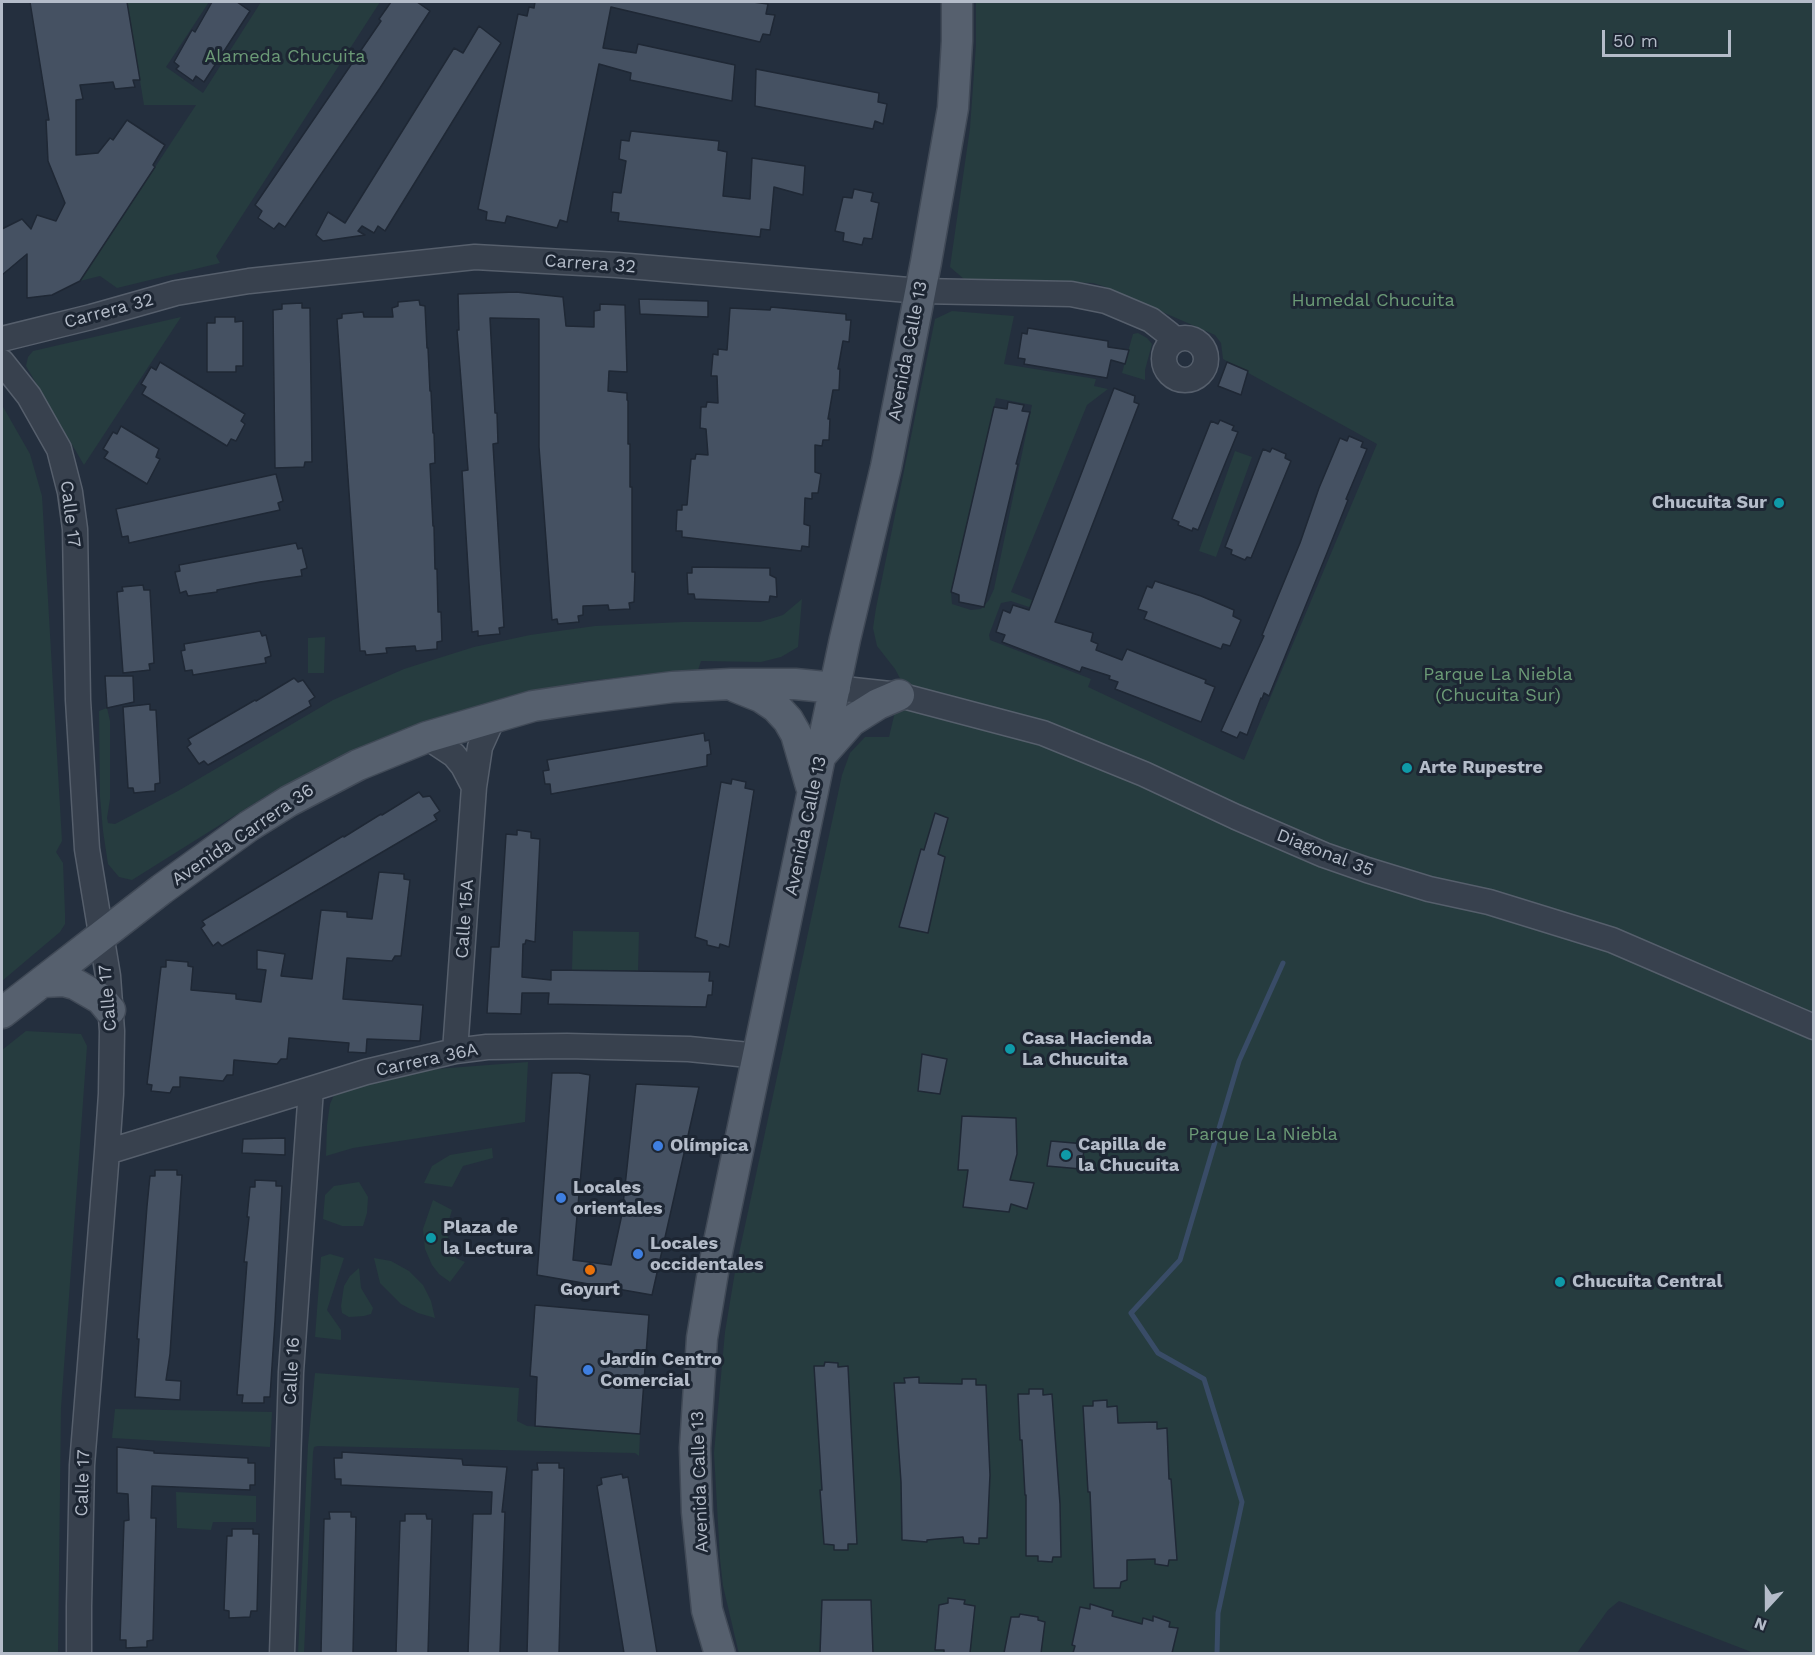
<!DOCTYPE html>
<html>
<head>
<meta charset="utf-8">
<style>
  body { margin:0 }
  #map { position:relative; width:1815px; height:1655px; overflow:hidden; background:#242f3e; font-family:"Work Sans",sans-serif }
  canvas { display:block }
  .frame { position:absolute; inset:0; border:3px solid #b4bcc9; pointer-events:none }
  .north { position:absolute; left:1737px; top:1577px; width:60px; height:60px; -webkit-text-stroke:4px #1d2633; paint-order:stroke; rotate:201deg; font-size:16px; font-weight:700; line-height:24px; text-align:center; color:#b4bcc9 }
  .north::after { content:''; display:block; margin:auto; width:21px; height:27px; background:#b4bcc9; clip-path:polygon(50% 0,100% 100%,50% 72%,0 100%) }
  .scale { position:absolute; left:1602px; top:30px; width:129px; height:27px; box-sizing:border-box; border:3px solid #b4bcc9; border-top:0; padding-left:8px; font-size:18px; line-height:21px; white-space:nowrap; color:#b4bcc9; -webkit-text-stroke:4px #1d2633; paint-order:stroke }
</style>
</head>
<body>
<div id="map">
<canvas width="1815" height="1655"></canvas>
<div class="frame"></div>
<div class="north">N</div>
<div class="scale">50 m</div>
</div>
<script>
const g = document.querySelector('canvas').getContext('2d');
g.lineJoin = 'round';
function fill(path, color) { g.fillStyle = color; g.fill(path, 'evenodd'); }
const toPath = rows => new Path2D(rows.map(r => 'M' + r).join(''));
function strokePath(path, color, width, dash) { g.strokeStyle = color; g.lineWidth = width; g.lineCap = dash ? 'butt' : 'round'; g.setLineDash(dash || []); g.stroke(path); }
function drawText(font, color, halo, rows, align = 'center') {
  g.font = font + ' "Work Sans",sans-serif'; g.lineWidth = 6; g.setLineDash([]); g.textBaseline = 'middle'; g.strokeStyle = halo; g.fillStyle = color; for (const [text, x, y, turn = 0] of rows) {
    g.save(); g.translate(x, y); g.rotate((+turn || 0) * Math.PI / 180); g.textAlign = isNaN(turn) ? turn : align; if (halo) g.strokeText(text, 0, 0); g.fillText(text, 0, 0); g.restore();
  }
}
fill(toPath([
  [127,2,209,2,166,67,203,93,261,2,380,2,216,256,220,263,117,288,100,276,80,281,196,105,144,105],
  [976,2,1813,2,1813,1653,1754,1653,1619,1601,1608,1610,1577,1653,739,1654,723,1586,720,1559,714,1453,725,1332,735,1272,842,775,850,753,865,737,889,737,902,682,895,669,877,646,873,628,876,608,935,319,952,311,1014,316,1004,364,1096,379,1094,386,1108,389,1087,405,1011,592,1060,611,1047,613,1011,601,1001,603,989,635,990,640,1091,679,1088,687,1244,760,1377,444,1223,359,1221,343,1215,335,1103,286,1093,283,964,279,950,267,970,128,976,45],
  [996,398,1032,405,994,589,989,600,981,609,971,610,952,604,951,592],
  [181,317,84,465,26,366,28,357,33,351],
  [1138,333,1147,338,1152,344,1145,370,1145,380,1122,373,1133,334],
  [2,405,30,454,42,496,62,841,56,852,63,863,65,913,65,924,60,932,2,981],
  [1235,451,1252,457,1216,557,1199,551],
  [802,599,798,647,781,657,761,662,701,661,697,673,646,675,585,681,510,696,413,729,339,757,266,796,132,880,119,877,108,864,103,831,100,797,99,711,107,708,110,721,110,799,107,818,108,823,115,824,178,791,333,700,404,669,474,647,530,635,595,626,683,622,760,622,783,615],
  [325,637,324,673,308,673,308,638],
  [573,931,639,932,638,971,572,970],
  [26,1031,81,1034,87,1046,61,1408,58,1653,2,1653,2,1050],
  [528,1062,525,1122,353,1148,326,1156,327,1125,330,1104,334,1095,385,1078,436,1069],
  [492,1148,493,1158,463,1166,452,1187,424,1183,432,1166,450,1155],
  [359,1182,368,1197,367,1213,363,1226,342,1226,323,1219,325,1195,334,1186],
  [433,1200,452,1210,448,1223,447,1234,450,1245,456,1258,465,1262,450,1282,439,1274,432,1265,425,1249,423,1229],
  [330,1254,344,1258,327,1310,341,1330,341,1340,315,1337,321,1257],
  [374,1258,391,1261,409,1271,423,1285,431,1301,435,1318,418,1313,401,1304,380,1283],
  [359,1268,361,1288,373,1308,371,1314,364,1316,349,1317,342,1313,341,1306,344,1286,350,1276],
  [315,1373,519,1388,517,1421,527,1426,640,1434,639,1456,635,1453,318,1446,314,1447,313,1452,304,1653,298,1654,308,1445],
  [115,1409,272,1412,270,1447,112,1438],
  [176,1492,256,1496,256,1522,213,1522,211,1530,177,1528]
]), '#263c3f');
strokePath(toPath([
  [1217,1654,1218,1613,1242,1502,1204,1379,1158,1353,1131,1313,1180,1260,1239,1061,1283,963]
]), '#394c67', 5);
const building = toPath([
  [30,2,127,2,140,80,133,80,135,87,115,89,113,82,80,85,83,99,76,100,76,155,98,153,110,138,113,140,127,120,165,145,153,165,155,167,80,281,52,295,27,298,27,254,2,275,2,229,22,219,31,229,37,215,56,221,65,203,48,161,46,120,49,120,30,2],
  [212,2,237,2,250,11,204,82,196,76,193,81,176,69,179,66,174,62,192,30,195,32,212,2],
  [391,2,417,2,430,11,380,88,285,227,279,223,274,229,258,218,262,211,255,205,381,21,379,19,391,2],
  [535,2,753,2,768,4,766,14,775,15,770,35,763,34,760,42,611,7,603,48,636,53,638,44,735,65,732,101,630,80,631,73,599,64,567,222,560,220,557,228,507,216,505,223,486,220,487,212,478,209,518,14,527,16,529,7,534,8,535,2],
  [479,26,501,43,385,231,378,226,374,233,362,226,358,231,365,235,323,241,316,235,328,212,345,223,454,48,463,53,479,26],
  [756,69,879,93,878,102,887,104,883,124,875,121,873,129,755,106,756,69],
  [631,131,719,141,718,150,727,152,723,196,750,199,752,158,805,166,803,195,774,187,770,230,761,229,760,237,618,221,619,213,611,212,613,192,621,193,626,161,619,159,621,140,629,141,631,131],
  [854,189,873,193,871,201,879,203,872,239,864,238,862,245,843,241,844,233,835,231,843,197,852,198,854,189],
  [516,292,563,297,566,326,594,327,594,311,600,310,600,304,625,305,627,372,609,371,608,391,627,393,627,400,628,401,628,444,630,444,630,487,632,487,632,572,635,572,634,602,629,603,630,609,609,610,608,605,583,606,583,615,578,616,579,622,558,624,557,619,552,620,539,447,539,319,490,318,495,413,497,413,498,443,493,444,504,627,499,628,500,634,478,636,478,631,472,632,462,471,468,470,457,330,459,330,458,294,516,292],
  [639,299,708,301,708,317,640,314,639,299],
  [419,300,420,305,425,306,427,348,428,348,430,391,431,391,433,433,434,433,435,463,430,464,433,526,434,526,435,569,437,569,438,612,441,612,442,641,437,642,437,649,416,651,415,646,386,648,387,653,366,655,365,651,360,651,337,319,342,318,342,314,363,312,364,317,393,317,392,308,398,306,398,302,419,300],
  [302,303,302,308,310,308,312,462,305,462,304,467,275,468,273,310,282,309,282,304,302,303],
  [771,307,846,314,846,320,851,320,849,342,843,341,838,369,840,369,839,390,833,390,828,419,830,419,829,440,823,440,822,446,815,445,815,472,821,474,818,493,812,493,812,499,805,498,804,524,810,526,809,547,802,546,801,551,682,537,682,531,676,531,677,510,682,510,682,505,687,505,691,459,695,459,696,454,708,455,706,429,700,428,701,407,706,407,707,402,718,403,717,376,711,376,713,354,718,355,718,349,727,350,730,308,770,310,771,307],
  [215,317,235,317,235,322,243,321,243,366,236,366,236,372,207,372,207,323,215,323,215,317],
  [1028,328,1108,341,1108,347,1129,350,1125,364,1111,360,1107,378,1024,364,1025,359,1018,358,1022,333,1027,334,1028,328],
  [160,362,245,414,241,421,245,424,236,441,231,439,227,446,142,394,146,387,141,384,151,367,156,370,160,362],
  [1227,362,1248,371,1241,395,1218,386,1227,362],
  [1114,388,1135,396,1134,402,1139,404,1055,622,1093,633,1091,641,1098,644,1096,650,1122,660,1127,649,1206,680,1205,683,1215,687,1201,722,1115,689,1118,682,1109,679,1110,676,1082,667,1080,672,1002,642,1005,635,996,632,1003,610,1010,613,1013,605,1029,610,1114,388],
  [1008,402,1024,405,1022,411,1030,412,1016,464,1018,464,984,607,959,602,959,595,951,592,994,407,1007,409,1008,402],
  [1220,420,1234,426,1232,430,1238,432,1198,530,1193,528,1192,531,1178,525,1179,522,1172,519,1211,421,1218,424,1220,420],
  [121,426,159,449,156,457,160,459,147,484,104,458,108,452,103,449,113,432,117,434,121,426],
  [1349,436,1363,442,1361,447,1367,449,1346,499,1348,500,1327,553,1269,696,1264,693,1262,699,1261,698,1247,735,1240,732,1237,738,1221,731,1264,636,1262,635,1300,543,1319,488,1340,438,1347,441,1349,436],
  [1272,448,1286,454,1285,458,1291,461,1251,558,1247,557,1245,560,1231,554,1232,550,1225,547,1263,449,1270,452,1272,448],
  [276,474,283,501,278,503,280,510,129,543,128,536,122,537,116,509,276,474],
  [296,543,298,549,302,548,307,568,301,570,302,576,260,582,217,590,217,592,188,596,186,591,180,593,175,572,180,571,179,565,296,543],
  [692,567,770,568,770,575,776,578,777,597,770,596,769,602,695,599,694,594,688,594,687,573,692,573,692,567],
  [1155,581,1201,596,1234,610,1233,616,1241,620,1230,646,1223,644,1221,649,1144,619,1147,612,1138,609,1147,586,1152,588,1155,581],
  [143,585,144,590,150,590,154,663,149,664,150,670,123,673,117,592,123,591,122,587,143,585],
  [260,631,262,636,266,635,271,656,265,658,266,663,193,675,192,670,185,671,181,651,185,650,184,644,260,631],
  [105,676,133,676,134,702,107,708,105,676],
  [294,678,298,682,303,680,315,697,309,701,311,706,208,765,204,761,199,764,187,747,191,744,188,739,255,700,256,701,294,678],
  [150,704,150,710,156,710,160,783,155,784,155,791,134,793,133,788,128,788,123,707,150,704],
  [704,733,705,741,709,740,711,754,707,755,707,766,551,794,550,784,545,784,543,771,549,770,547,760,704,733],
  [732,779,746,782,745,788,754,790,729,947,720,944,719,948,707,945,707,941,695,937,721,782,731,784,732,779],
  [419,792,423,797,430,796,440,811,434,815,437,820,222,946,218,942,213,946,201,928,205,925,202,921,343,836,344,837,381,814,382,815,419,792],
  [935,813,948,818,938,854,945,857,928,933,899,927,921,849,924,850,935,813],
  [517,830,531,832,531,838,540,839,535,942,526,940,525,944,523,944,522,977,551,980,551,970,710,972,709,981,713,981,712,995,708,995,706,1007,548,1004,549,993,522,993,521,1014,487,1013,491,947,499,947,506,834,517,835,517,830],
  [379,872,404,874,404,879,410,880,401,956,395,956,392,961,347,958,343,999,423,1005,420,1041,367,1039,366,1053,348,1052,349,1043,289,1038,287,1059,281,1059,277,1064,234,1060,233,1075,227,1075,223,1081,180,1077,180,1087,173,1087,170,1093,151,1091,152,1085,147,1084,161,967,166,967,166,960,188,962,188,966,193,967,191,990,236,994,236,999,261,1002,266,970,257,969,257,950,285,954,281,976,312,979,321,910,347,912,347,917,372,919,379,872],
  [922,1054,947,1059,940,1094,918,1091,922,1054],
  [552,1073,579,1073,590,1075,573,1260,611,1265,622,1214,636,1084,699,1087,652,1295,537,1275,552,1073],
  [962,1116,1016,1118,1017,1154,1010,1180,1034,1183,1027,1209,1011,1204,1009,1212,963,1207,968,1170,958,1170,962,1116],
  [285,1138,285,1155,242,1153,243,1139,285,1138],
  [1051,1141,1085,1144,1081,1169,1047,1166,1051,1141],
  [155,1170,177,1170,177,1175,182,1175,170,1354,166,1380,181,1381,180,1400,135,1397,139,1339,137,1339,147,1206,150,1176,155,1176,155,1170],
  [255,1180,276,1181,276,1186,282,1186,275,1321,270,1397,264,1397,264,1403,242,1403,243,1395,237,1395,247,1262,244,1262,249,1217,247,1217,250,1187,255,1187,255,1180],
  [535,1305,649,1315,640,1434,535,1426,537,1377,530,1376,535,1305],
  [825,1362,838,1363,838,1367,848,1366,857,1544,848,1544,848,1550,834,1550,834,1545,824,1544,820,1490,822,1490,814,1366,824,1366,825,1362],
  [919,1377,919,1383,962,1384,962,1379,976,1379,976,1385,986,1385,990,1475,987,1538,979,1538,979,1544,964,1543,963,1537,937,1539,927,1540,927,1542,902,1540,901,1482,894,1383,905,1383,904,1378,919,1377],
  [1029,1389,1043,1389,1043,1395,1052,1394,1060,1504,1061,1557,1053,1557,1052,1562,1038,1561,1038,1556,1026,1556,1026,1495,1025,1495,1022,1440,1020,1440,1018,1394,1029,1394,1029,1389],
  [1107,1400,1107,1407,1117,1406,1118,1423,1157,1422,1157,1429,1167,1428,1169,1479,1171,1479,1177,1560,1169,1560,1168,1566,1155,1564,1155,1559,1127,1560,1127,1580,1121,1582,1120,1588,1094,1588,1090,1492,1088,1492,1083,1406,1093,1406,1093,1401,1107,1400],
  [117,1447,154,1451,154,1453,248,1458,248,1463,255,1463,255,1485,250,1485,250,1490,152,1486,151,1518,156,1518,153,1640,147,1641,147,1647,126,1648,126,1640,120,1640,124,1521,129,1520,128,1494,117,1493,117,1447],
  [342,1452,462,1459,463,1465,507,1467,502,1512,505,1512,500,1653,468,1653,473,1514,491,1514,492,1492,341,1485,341,1479,335,1479,334,1458,342,1458,342,1452],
  [537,1463,559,1463,559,1468,564,1468,559,1653,527,1653,532,1470,538,1470,537,1463],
  [622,1474,623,1478,628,1477,657,1653,624,1653,597,1486,602,1484,601,1478,622,1474],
  [329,1512,351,1512,351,1517,356,1517,353,1653,321,1653,324,1519,330,1519,329,1512],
  [405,1514,426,1514,427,1519,432,1519,428,1653,396,1653,400,1521,405,1521,405,1514],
  [232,1529,253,1529,253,1534,259,1534,257,1611,251,1611,250,1617,229,1618,229,1611,224,1610,227,1536,232,1536,232,1529],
  [948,1598,965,1600,964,1604,975,1606,970,1653,944,1653,944,1650,935,1650,939,1605,948,1603,948,1598],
  [822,1600,871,1600,873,1653,820,1653,822,1600],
  [1090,1604,1113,1611,1112,1616,1142,1624,1143,1618,1153,1621,1153,1616,1170,1622,1169,1627,1178,1628,1172,1653,1073,1653,1075,1646,1072,1645,1080,1607,1090,1609,1090,1604],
  [1020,1614,1038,1617,1038,1620,1045,1622,1041,1653,1004,1653,1011,1617,1019,1617,1020,1614]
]);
fill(building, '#455162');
strokePath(building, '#1f2835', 1.5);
const minor = toPath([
  '1164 359a21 21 0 1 1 42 0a21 21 0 1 1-42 0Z',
  [2,339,91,317,176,293,249,281,475,257,617,265,920,291,1071,294,1106,301,1151,320,1169,334,1173,341],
  [2,362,29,396,59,449,70,492,75,529,78,700,87,849,108,976,112,1031,111,1094,107,1152,82,1465,79,1606,79,1654],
  [835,688,899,695,1043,733,1144,774,1236,817,1324,855,1367,870,1429,889,1489,902,1612,940,1814,1027],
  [427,737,454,755,463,766,474,787],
  [455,1051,474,787,480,747,494,716],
  [107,1152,366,1072,455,1051,487,1047,567,1046,689,1049,759,1056],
  [282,1654,291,1372,311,1089]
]);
const major = toPath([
  [736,687,761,697,776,707,788,720,796,734,811,786],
  [822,754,851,721,878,704,899,695],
  [42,982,64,981,75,984,101,999,110,1010],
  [2,1013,162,889,249,826,289,801,358,765,427,737,533,706,586,698,673,687,731,684,795,684,835,688],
  [720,1654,707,1610,697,1512,695,1448,702,1338,714,1266,820,757,845,639,886,467,926,262,953,108,957,41,957,2]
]);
strokePath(minor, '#565f6c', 27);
strokePath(major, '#414a57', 33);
strokePath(minor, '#38414e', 24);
strokePath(major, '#56606e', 30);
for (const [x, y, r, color] of [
  [1779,503,6,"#0f9aa8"],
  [1407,768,6,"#0f9aa8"],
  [1010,1049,6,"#0f9aa8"],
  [658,1146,6,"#3f7fe0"],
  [1066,1155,6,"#0f9aa8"],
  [561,1198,6,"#3f7fe0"],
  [431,1238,6,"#0f9aa8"],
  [638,1254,6,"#3f7fe0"],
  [590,1270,6,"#e8710a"],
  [1560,1282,6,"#0f9aa8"],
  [588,1370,6,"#3f7fe0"]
]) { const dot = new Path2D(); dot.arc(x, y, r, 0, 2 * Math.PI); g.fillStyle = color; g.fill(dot); strokePath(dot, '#1d2633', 2); }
drawText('18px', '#6b9a76', '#1d2633', [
  ["Alameda Chucuita",285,57],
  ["Humedal Chucuita",1373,301],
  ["Parque La Niebla",1498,675],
  ["(Chucuita Sur)",1498,696],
  ["Parque La Niebla",1263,1135]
]);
drawText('18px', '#b4bcc9', '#1d2633', [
  ["Carrera 32",590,264,4],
  ["Carrera 32",109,311,-15],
  ["Avenida Calle 13",908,351,-79],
  ["Calle 17",70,514,83],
  ["Avenida Calle 13",806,826,-78],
  ["Avenida Carrera 36",243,835,-34],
  ["Diagonal 35",1325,853,21],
  ["Calle 15A",465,919,-86],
  ["Calle 17",108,998,-95],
  ["Carrera 36A",427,1060,-12],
  ["Calle 16",292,1371,-87],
  ["Avenida Calle 13",700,1482,-92],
  ["Calle 17",83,1483,-88]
]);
drawText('bold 18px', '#b4bcc9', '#1d2633', [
  ["Chucuita Sur",1767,503,"right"],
  ["Arte Rupestre",1419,768],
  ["Casa Hacienda",1022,1039],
  ["La Chucuita",1022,1060],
  ["Capilla de",1078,1145],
  ["la Chucuita",1078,1166],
  ["Olímpica",670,1146],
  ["Locales",573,1188],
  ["orientales",573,1209],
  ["Plaza de",443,1228],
  ["la Lectura",443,1249],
  ["Locales",650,1244],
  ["occidentales",650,1265],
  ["Chucuita Central",1572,1282],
  ["Goyurt",590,1290,"center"],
  ["Jardín Centro",600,1360],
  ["Comercial",600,1381]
], 'left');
</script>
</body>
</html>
